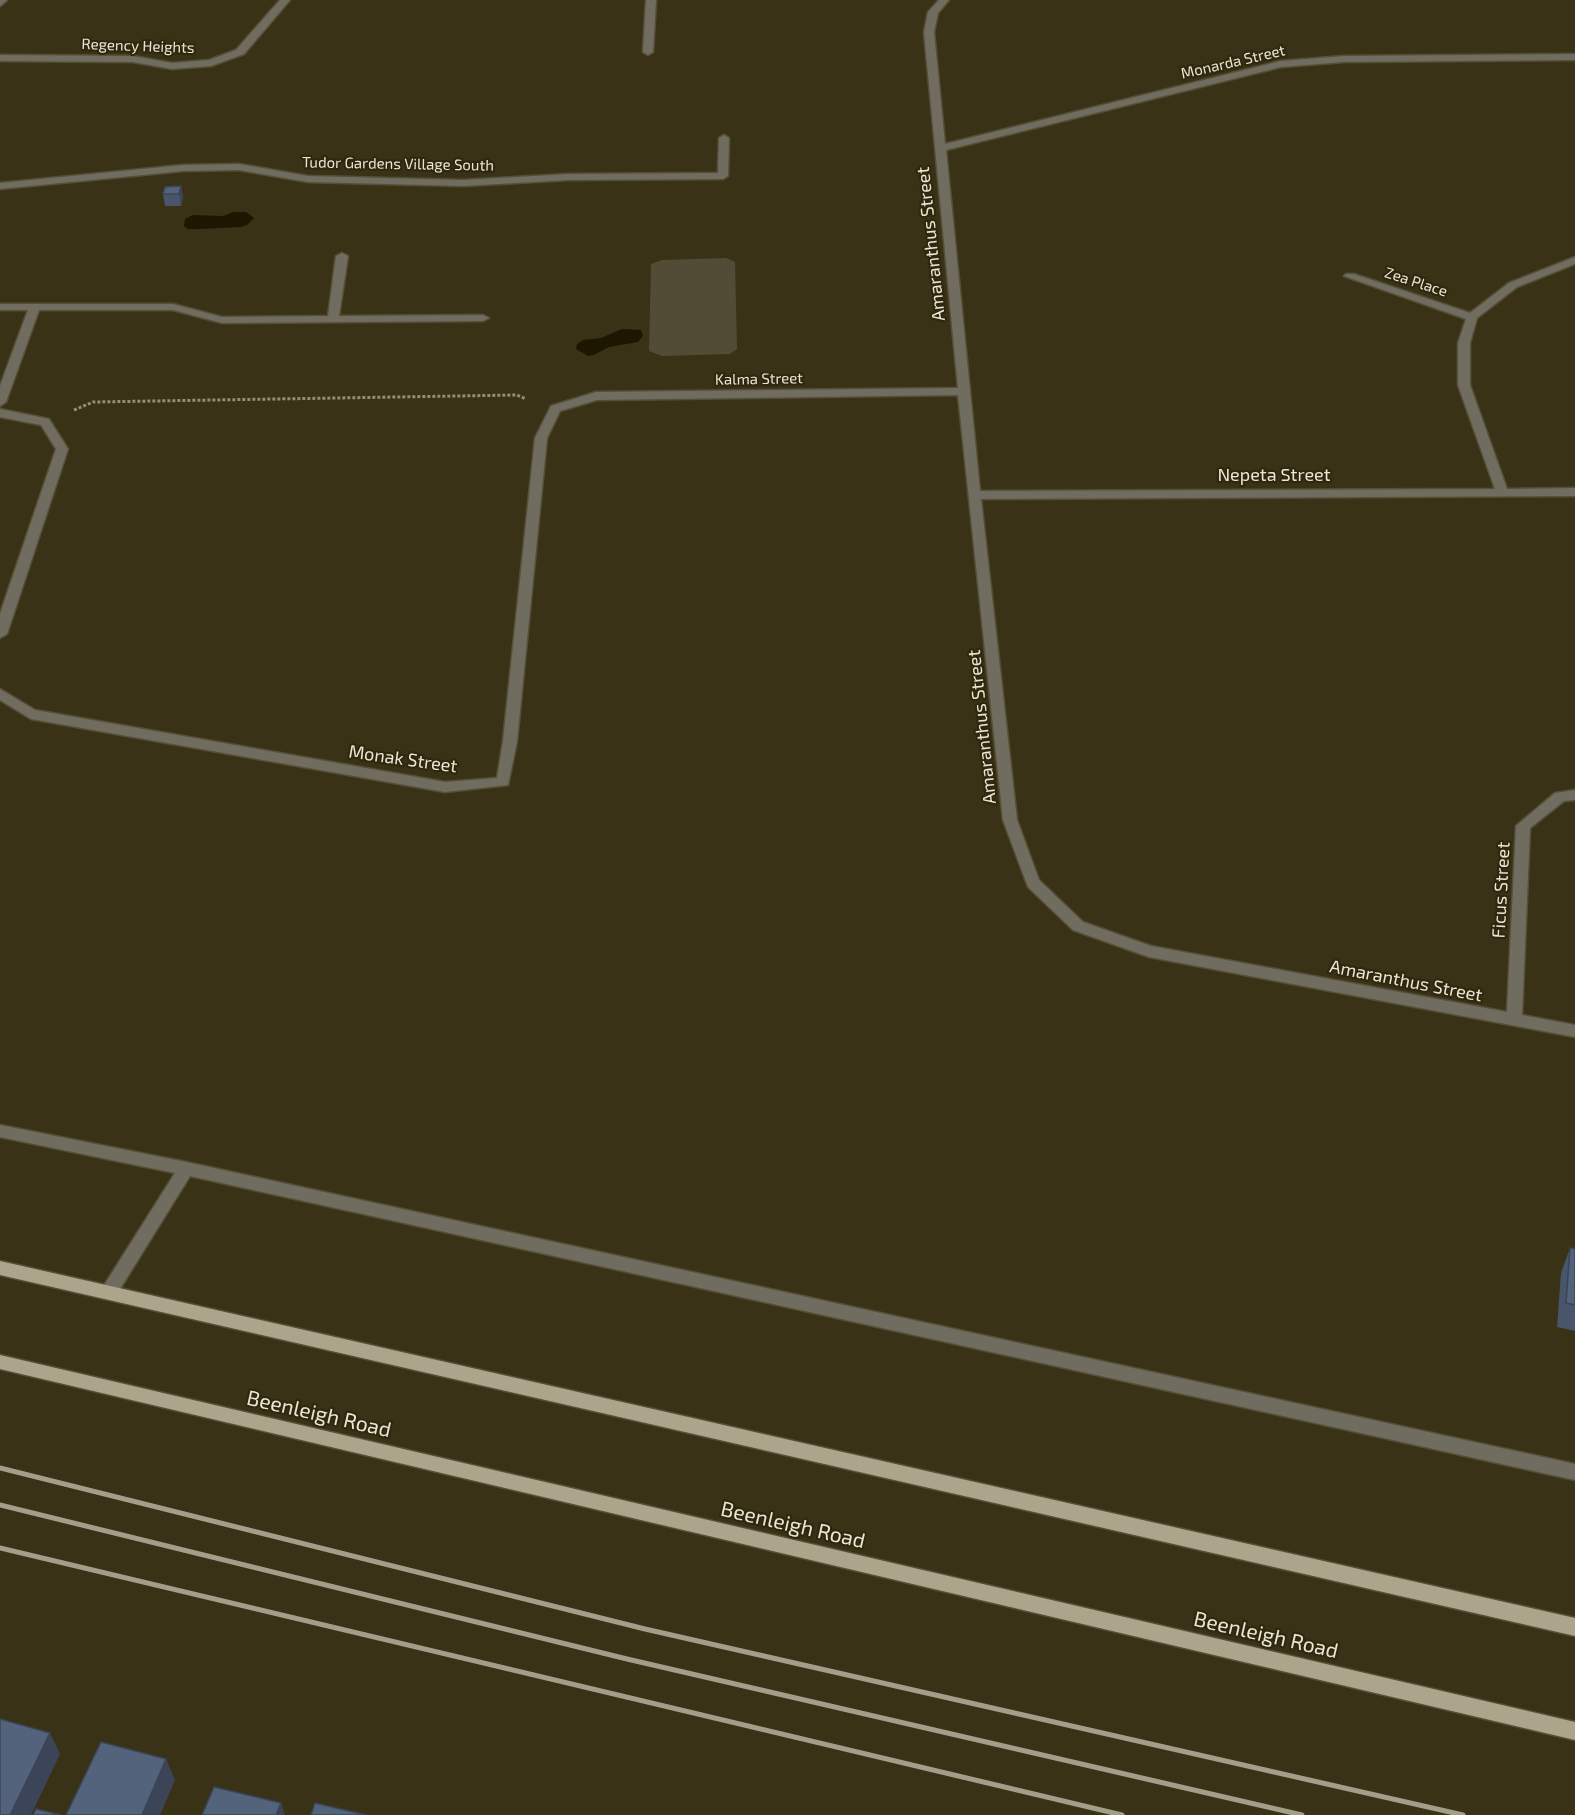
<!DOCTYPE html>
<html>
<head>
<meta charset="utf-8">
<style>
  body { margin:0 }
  canvas { display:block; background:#393217 }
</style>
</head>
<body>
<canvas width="1575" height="1815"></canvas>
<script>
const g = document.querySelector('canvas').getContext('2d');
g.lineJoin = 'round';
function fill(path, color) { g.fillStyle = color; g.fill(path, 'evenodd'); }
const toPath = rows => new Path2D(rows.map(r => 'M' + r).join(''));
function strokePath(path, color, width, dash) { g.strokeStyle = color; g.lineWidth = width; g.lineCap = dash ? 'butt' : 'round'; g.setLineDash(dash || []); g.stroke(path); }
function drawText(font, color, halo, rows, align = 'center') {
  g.font = font + ' "Exo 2",sans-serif'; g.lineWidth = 4.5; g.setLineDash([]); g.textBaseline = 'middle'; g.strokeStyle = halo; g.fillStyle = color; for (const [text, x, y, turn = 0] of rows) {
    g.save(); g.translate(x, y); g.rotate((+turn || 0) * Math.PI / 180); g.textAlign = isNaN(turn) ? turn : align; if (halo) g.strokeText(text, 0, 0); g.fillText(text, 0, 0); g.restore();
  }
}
fill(toPath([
  [726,258,735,262,737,349,730,354,662,356,649,351,651,264,662,260]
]), '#524c36');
fill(toPath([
  [233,212,246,212,254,218,247,225,241,227,200,229,188,229,184,226,185,219,193,215,223,216],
  [622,329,641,330,643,336,638,342,609,347,594,355,588,356,576,349,577,344,583,340,601,338]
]), '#1d1600');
const minor = toPath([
  [0,0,7,0,0,6,0,0],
  [280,0,290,0,244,54,211,66,172,69,133,62,0,61,0,55,133,56,172,63,209,60,236,50,280,0],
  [646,0,656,0,653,52,648,55,643,52,646,0],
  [939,0,949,0,938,13,934,32,945,144,1281,61,1344,56,1575,54,1575,60,1344,62,1281,67,946,150,980,491,1495,489,1458,385,1458,343,1466,319,1344,276,1346,274,1354,274,1470,313,1509,283,1575,257,1575,264,1517,287,1477,318,1470,343,1470,385,1507,489,1575,488,1575,496,981,499,1017,820,1039,880,1083,922,1151,946,1507,1012,1516,826,1555,793,1575,790,1575,800,1564,801,1530,828,1522,1015,1575,1025,1575,1037,1149,957,1073,930,1028,887,1003,820,958,395,597,400,560,411,547,438,517,741,508,785,445,792,31,719,0,700,0,689,35,710,445,782,497,778,503,741,535,438,551,406,596,392,958,388,924,32,928,12,939,0],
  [724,135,729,138,728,176,723,179,569,180,463,186,308,182,239,170,183,171,0,189,0,183,183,165,239,164,308,176,463,180,569,174,718,173,719,138,724,135],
  [342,253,348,256,339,316,483,315,489,318,483,321,222,323,173,310,39,310,6,402,0,406,0,386,28,310,0,310,0,304,173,304,222,317,328,316,336,256,342,253],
  [0,409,49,419,68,449,7,634,0,638,0,614,56,449,41,425,0,417,0,409],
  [0,1125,186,1162,1575,1464,1575,1480,190,1176,115,1297,109,1299,103,1297,100,1292,103,1287,175,1173,0,1137,0,1125]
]);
const major = toPath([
  [0,1261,1575,1618,1575,1636,0,1275,0,1261],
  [0,1355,1575,1722,1575,1740,0,1369,0,1355]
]);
strokePath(minor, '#554f36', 3);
strokePath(major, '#554f36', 3);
strokePath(toPath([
  [74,410,93,402,517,395,526,399]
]), '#948e79', 3, [3, 2]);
fill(minor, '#706c60');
fill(major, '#aca58c');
strokePath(toPath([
  [0,1468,645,1629,1463,1815],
  [0,1505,627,1659,1302,1815],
  [0,1548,1122,1815]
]), '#a39e89', 5);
fill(toPath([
  [181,186,183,198,181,206,165,206,163,194],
  [1570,1248,1575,1249,1575,1331,1557,1327,1561,1273]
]), '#48556b');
fill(toPath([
  [181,186,183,198,181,206,179,194],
  [50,1733,60,1754,31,1815,10,1815],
  [166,1759,175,1780,160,1815,142,1815],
  [281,1803,285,1815,276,1815]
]), '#3b4557');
const building = toPath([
  [181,186,179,194,163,194,165,187,181,186],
  [1570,1248,1575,1249,1575,1305,1566,1303,1570,1248],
  [0,1719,50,1733,10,1815,0,1815,0,1719],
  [101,1742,166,1759,142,1815,66,1815,101,1742],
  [214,1787,281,1803,276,1815,202,1815,214,1787],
  [315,1803,366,1815,311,1815,315,1803],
  [36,1809,61,1815,33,1815,36,1809]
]);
fill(building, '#54637c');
strokePath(building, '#3b4557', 1.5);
drawText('15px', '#eae6d6', '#2f280d', [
  ["Regency Heights",138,46,2],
  ["Monarda Street",1233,62,-13],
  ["Tudor Gardens Village South",398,164,1],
  ["Zea Place",1416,282,18],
  ["Kalma Street",759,379,-1]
]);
drawText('18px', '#eae6d6', '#2f280d', [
  ["Amaranthus Street",931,244,-96],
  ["Nepeta Street",1274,475],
  ["Amaranthus Street",982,727,-96],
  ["Monak Street",403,759,8],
  ["Ficus Street",1501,890,-87],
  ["Amaranthus Street",1406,981,11]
]);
drawText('21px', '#eae6d6', '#2f280d', [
  ["Beenleigh Road",319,1414,13],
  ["Beenleigh Road",793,1525,13],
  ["Beenleigh Road",1266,1635,13]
]);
</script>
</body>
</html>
